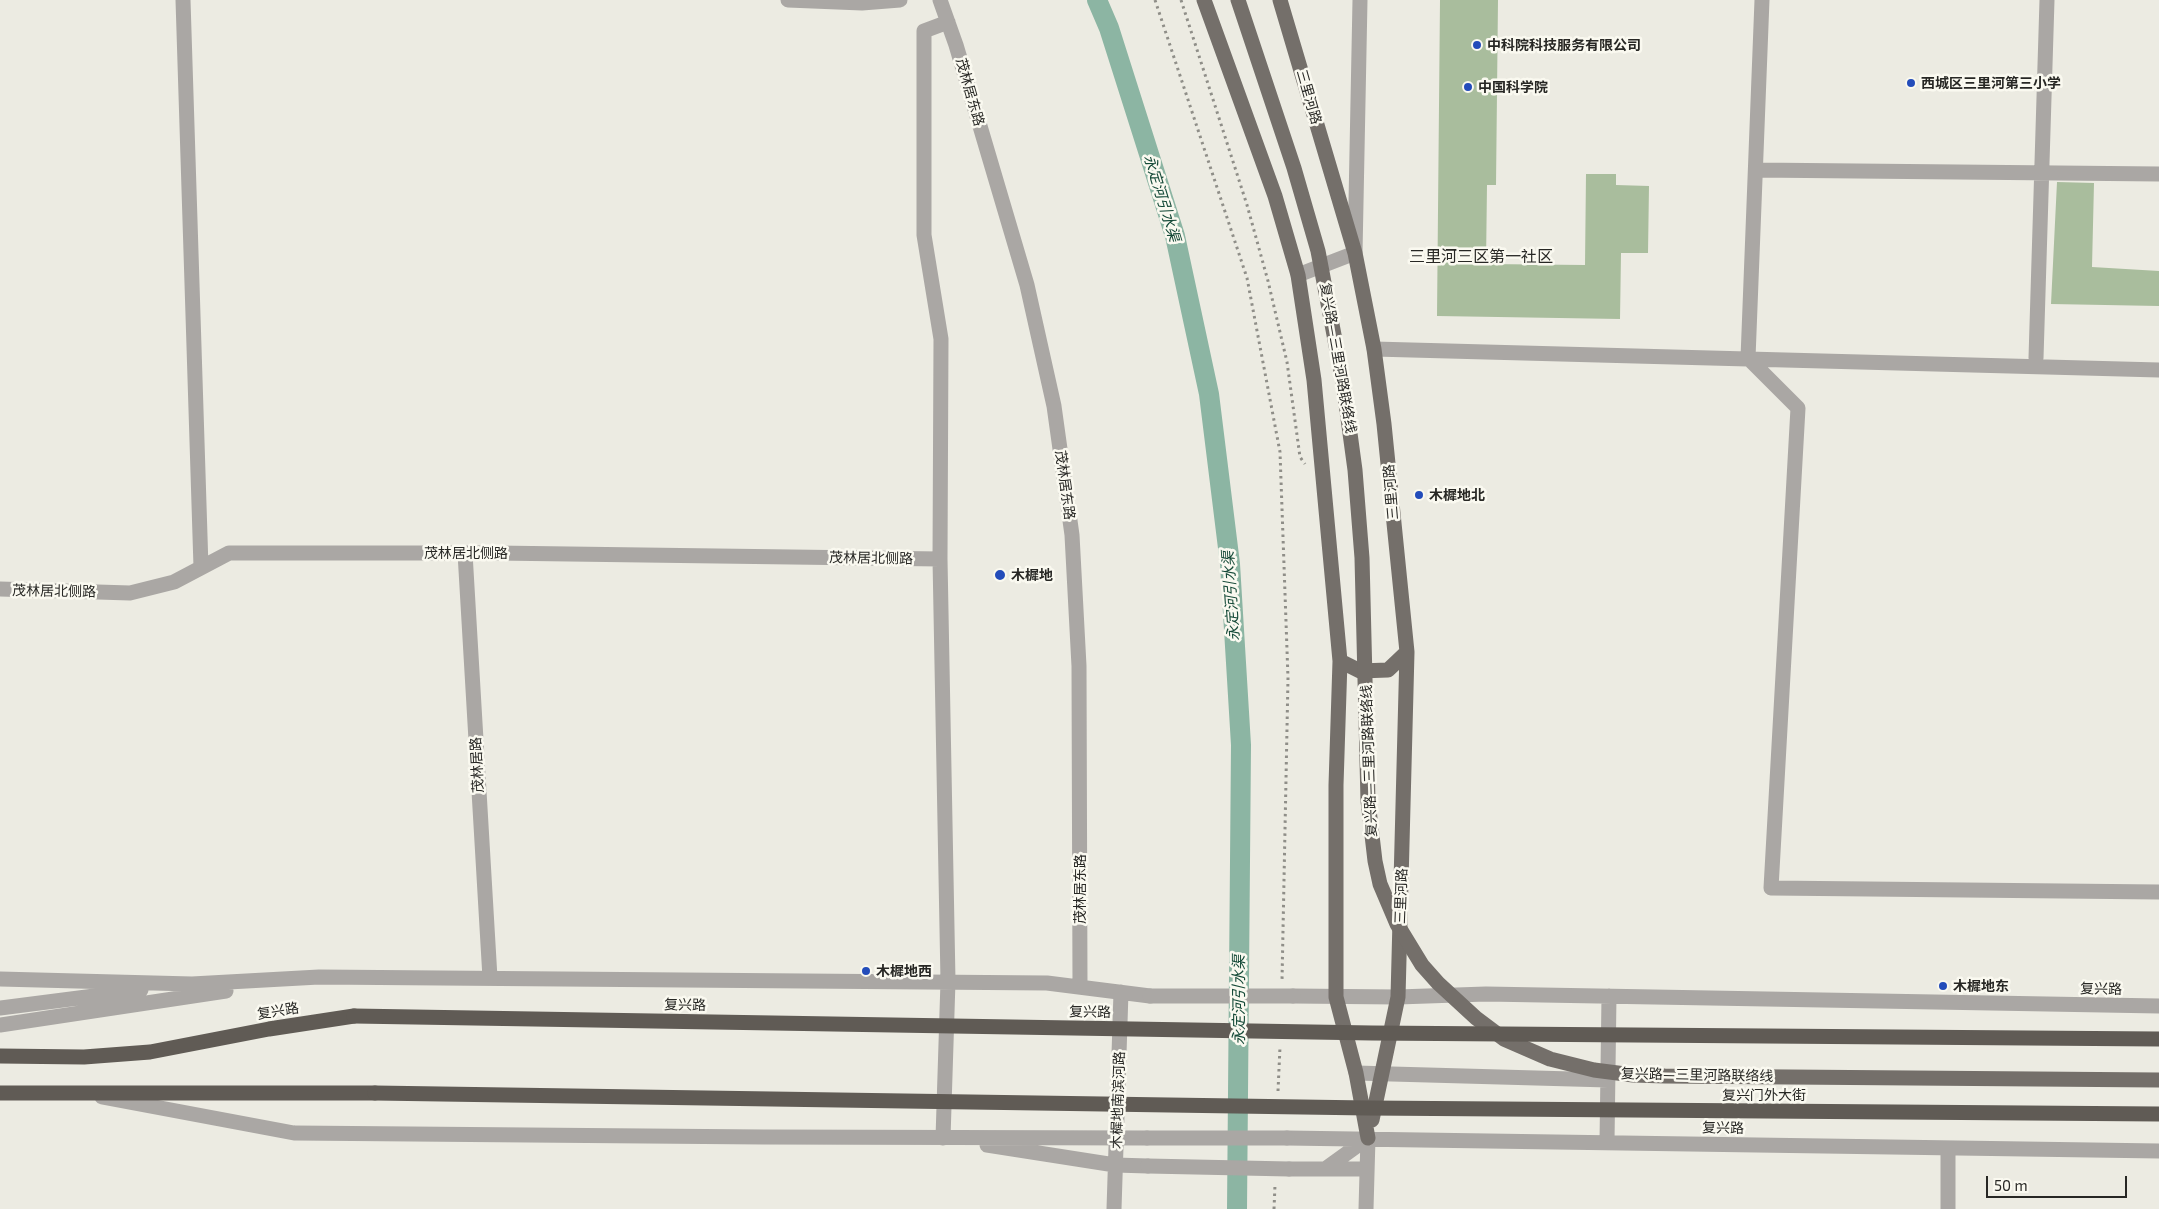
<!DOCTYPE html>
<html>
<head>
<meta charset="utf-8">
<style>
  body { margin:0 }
  #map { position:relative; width:2159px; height:1209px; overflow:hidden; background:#ecebe2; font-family:"Exo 2",sans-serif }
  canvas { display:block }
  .scale { position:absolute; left:1986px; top:1176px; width:141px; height:22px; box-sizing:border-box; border:2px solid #272724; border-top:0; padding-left:6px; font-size:15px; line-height:18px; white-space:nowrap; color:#272724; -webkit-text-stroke:4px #faf9f0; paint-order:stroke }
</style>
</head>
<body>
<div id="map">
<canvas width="2159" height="1209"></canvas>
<div class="scale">50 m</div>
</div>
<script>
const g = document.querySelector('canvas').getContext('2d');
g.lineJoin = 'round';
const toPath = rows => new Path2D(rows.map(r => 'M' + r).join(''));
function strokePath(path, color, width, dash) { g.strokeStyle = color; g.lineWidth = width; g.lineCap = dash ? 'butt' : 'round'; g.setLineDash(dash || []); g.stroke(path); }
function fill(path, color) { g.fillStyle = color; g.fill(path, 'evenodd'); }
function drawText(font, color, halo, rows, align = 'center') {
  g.font = font + ' "Exo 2","Noto Sans SC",sans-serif'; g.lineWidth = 5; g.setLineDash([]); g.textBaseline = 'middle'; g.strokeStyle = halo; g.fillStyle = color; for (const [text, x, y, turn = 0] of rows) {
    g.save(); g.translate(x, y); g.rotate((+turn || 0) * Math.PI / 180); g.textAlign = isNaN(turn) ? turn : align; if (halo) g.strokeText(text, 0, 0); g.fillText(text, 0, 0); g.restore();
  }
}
strokePath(toPath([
  [1097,0,1109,28,1175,236,1209,394,1230,564,1241,745,1237,1209]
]), '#8cb5a3', 20);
fill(toPath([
  [1440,0,1498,0,1496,185,1487,185,1486,264,1585,265,1586,174,1616,174,1616,185,1649,186,1648,253,1621,253,1620,319,1437,316],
  [2057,182,2094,183,2092,267,2159,271,2159,306,2051,304]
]), '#a9bd9d');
strokePath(toPath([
  [1155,0,1247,278,1280,452,1288,678,1282,981],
  [1181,0,1247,205,1268,281,1287,362,1300,457,1305,464],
  [1278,1091,1280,1047],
  [1274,1209,1275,1185]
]), '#8f8e88', 3, [2.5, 4]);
strokePath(toPath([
  [183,0,201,567],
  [788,0,862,3,900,0],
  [940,0,956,45,1027,285,1054,406,1072,535,1079,666,1080,986],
  [1762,0,1748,358,1798,408,1771,888,2159,892],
  [1756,170,2159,174],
  [1298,275,1355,253,1360,0],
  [1374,349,2159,370],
  [2036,358,2047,0],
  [465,553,490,978],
  [0,589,130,593,174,582,229,553,495,553,940,559],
  [0,979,192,984,319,977,1047,983,1150,996],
  [1293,996,1398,997,1486,994,2159,1006],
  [0,1008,141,990],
  [0,1025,226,991],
  [1356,1073,1608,1080],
  [102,1097,294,1133,763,1137,1147,1138],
  [943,1138,948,981,940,559,941,339,924,235,924,31,948,22],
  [1287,1138,2159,1151],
  [1607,1142,1609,996],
  [987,1145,1115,1165,1148,1166],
  [1948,1148,1948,1209],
  [1289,1169,1367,1169],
  [1325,1169,1368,1138],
  [1114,1209,1121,992],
  [1366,1209,1368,1138]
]), '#aaa7a4', 15);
strokePath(toPath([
  [1204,0,1275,196,1298,275,1314,380,1340,661,1336,785,1336,997,1356,1073,1368,1138],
  [1280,0,1355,253,1374,349,1384,424,1407,652,1398,997,1372,1120],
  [1340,661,1360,671,1388,670,1407,652]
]), '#746f6a', 15);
strokePath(toPath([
  [0,1056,84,1057,150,1052,269,1029,354,1016],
  [0,1093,375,1093]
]), '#605b55', 15);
strokePath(toPath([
  [1150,996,1293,996],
  [1147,1138,1287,1138],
  [1148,1166,1289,1169]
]), '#aaa7a4', 15);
strokePath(toPath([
  [1238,0,1294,168,1318,251,1343,382,1355,470,1362,558,1368,801,1375,861,1380,884,1397,924,1422,965,1438,983,1476,1018,1504,1039,1550,1059,1594,1070,1633,1075,1665,1076,2159,1080]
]), '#746f6a', 15);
strokePath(toPath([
  [354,1016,1372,1033,2159,1039],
  [375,1093,1368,1108,2159,1114]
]), '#605b55', 15);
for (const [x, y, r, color] of [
  [1477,45,5,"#234cba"],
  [1911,83,5,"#234cba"],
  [1468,87,5,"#234cba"],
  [1419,495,5,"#234cba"],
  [1000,575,6,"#234cba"],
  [866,971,5,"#234cba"],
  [1943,986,5,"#234cba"]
]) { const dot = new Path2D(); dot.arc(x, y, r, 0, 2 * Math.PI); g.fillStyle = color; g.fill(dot); strokePath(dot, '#faf9f0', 2); }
drawText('bold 14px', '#272724', '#faf9f0', [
  ["中科院科技服务有限公司",1487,45],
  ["西城区三里河第三小学",1921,83],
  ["中国科学院",1478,87],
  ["木樨地北",1429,495],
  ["木樨地",1011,575],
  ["木樨地西",876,971],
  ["木樨地东",1953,986]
], 'left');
drawText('14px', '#272724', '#faf9f0', [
  ["茂林居东路",970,92,74],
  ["三里河路",1309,97,74],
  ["复兴路—三里河路联络线",1338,358,80],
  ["茂林居东路",1065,485,82],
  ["三里河路",1391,492,-95],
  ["茂林居北侧路",466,553],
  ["茂林居北侧路",871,558,1],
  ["茂林居北侧路",54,591,1],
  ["复兴路—三里河路联络线",1369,761,-92],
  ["茂林居路",477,765,-93],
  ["茂林居东路",1080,889,-90],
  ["三里河路",1401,896,-88],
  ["复兴路",2101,989,1],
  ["复兴路",685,1005,1],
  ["复兴路",278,1011,-9],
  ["复兴路",1090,1012,1],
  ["复兴路—三里河路联络线",1697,1075,1],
  ["复兴门外大街",1764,1095],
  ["木樨地南滨河路",1118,1100,-88],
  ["复兴路",1723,1128,1]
]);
drawText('italic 15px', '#144937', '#faf9f0', [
  ["永定河引水渠",1162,198,73],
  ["永定河引水渠",1231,596,-94],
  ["永定河引水渠",1239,1000,-90]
]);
drawText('16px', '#272724', '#faf9f0', [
  ["三里河三区第一社区",1481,257]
]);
</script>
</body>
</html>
